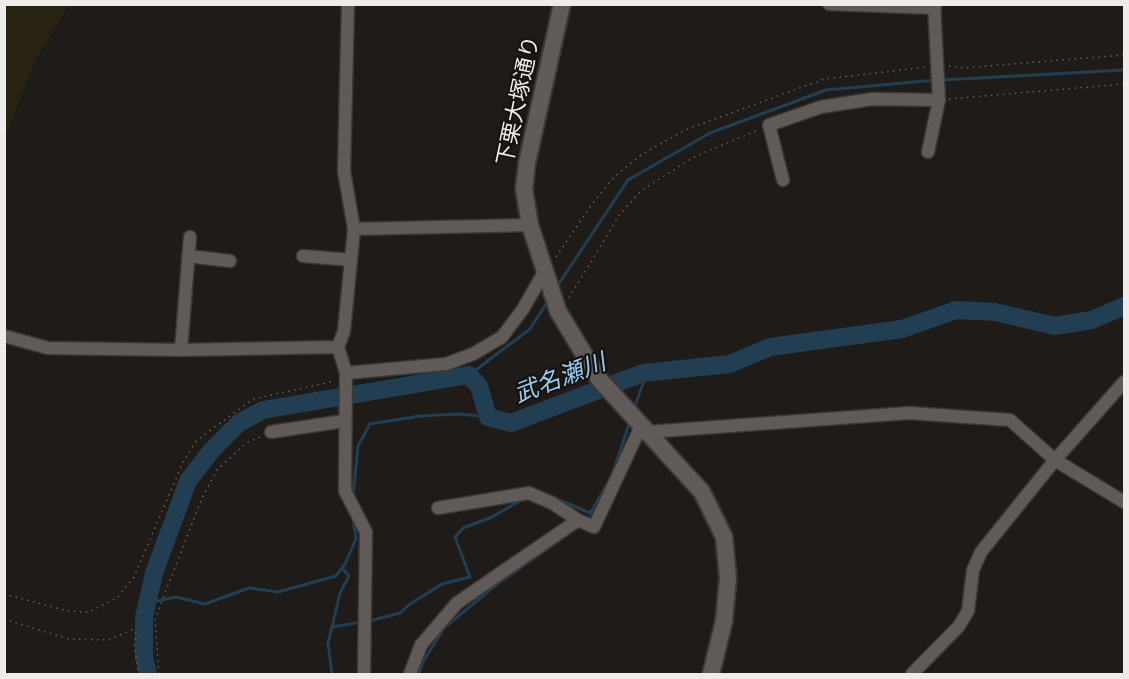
<!DOCTYPE html>
<html>
<head>
<meta charset="utf-8">
<style>
  body { margin:0 }
  #map { position:relative; width:1129px; height:679px; overflow:hidden; background:#1f1b18; font-family:"Zilla Slab",serif }
  canvas { display:block }
  .frame { position:absolute; inset:0; border:6px solid #eeebe9; pointer-events:none }
</style>
</head>
<body>
<div id="map">
<canvas width="1129" height="679"></canvas>
<div class="frame"></div>
</div>
<script>
const g = document.querySelector('canvas').getContext('2d');
g.lineJoin = 'round';
function fill(path, color) { g.fillStyle = color; g.fill(path, 'evenodd'); }
const toPath = rows => new Path2D(rows.map(r => 'M' + r).join(''));
function strokePath(path, color, width, dash) { g.strokeStyle = color; g.lineWidth = width; g.lineCap = dash ? 'butt' : 'round'; g.setLineDash(dash || []); g.stroke(path); }
function drawText(font, color, halo, rows, align = 'center') {
  g.font = font + ' "Zilla Slab","Noto Sans JP",serif'; g.lineWidth = 4.5; g.setLineDash([]); g.textBaseline = 'middle'; g.strokeStyle = halo; g.fillStyle = color; for (const [text, x, y, turn = 0] of rows) {
    g.save(); g.translate(x, y); g.rotate((+turn || 0) * Math.PI / 180); g.textAlign = isNaN(turn) ? turn : align; if (halo) g.strokeText(text, 0, 0); g.fillText(text, 0, 0); g.restore();
  }
}
fill(toPath([
  [5,4,69,5,35,61,5,138]
]), '#282211');
strokePath(toPath([
  [942,80,1124,70],
  [556,288,628,180,710,133,826,90,936,80],
  [469,375,530,329,548,301],
  [634,409,647,372],
  [611,478,630,421],
  [546,494,590,513],
  [353,497,358,446,370,424,420,416,459,414,488,417],
  [590,514,606,486],
  [147,603,176,597,205,604,249,588,278,592,336,576,345,564,356,539,353,518],
  [369,621,400,613,410,604,442,584,470,577,455,537,463,528,492,517,523,499],
  [332,627,340,593,349,576,342,568],
  [332,674,328,643,332,627,362,622],
  [419,674,423,662,444,628,496,585,580,526]
]), '#223e52', 3);
strokePath(toPath([
  [148,674,144,657,144,617,154,573,188,481,211,451,239,423,263,410,469,375,479,386,488,417,511,423,643,373,730,364,770,347,902,329,956,310,995,312,1055,326,1092,320,1124,306]
]), '#223e52', 18);
const street = toPath([
  [829,4,935,8],
  [928,152,939,100,934,4],
  [783,180,769,125,821,107,872,99,939,100],
  [354,229,530,225],
  [188,256,230,261],
  [303,256,351,260],
  [4,336,48,348,181,350,338,347,346,373,345,491,366,532,364,674],
  [338,347,344,331,354,229,344,171,348,4],
  [181,350,190,237],
  [346,373,446,364,473,354,502,337,523,309,544,272],
  [271,432,344,421],
  [647,432,909,413,1010,420,1055,460,1124,502],
  [438,508,529,493,552,503,578,520],
  [410,674,421,645,457,603,578,520,594,527,642,424],
  [912,674,959,626,968,611,973,570,981,552,1055,460,1124,382]
]);
const secondary = toPath([
  [562,4,527,163,524,189,530,225,558,311,599,379,702,492,724,537,728,578,724,621,711,674]
]);
strokePath(street, '#3b3836', 15);
strokePath(secondary, '#3b3836', 20);
strokePath(toPath([
  [949,66,962,68,1124,55],
  [949,99,1124,84],
  [556,257,592,204,614,177,641,155,685,130,824,79,927,67],
  [569,298,620,214,642,190,694,157,758,130],
  [4,594,68,611,89,612,117,598,134,577,183,462,197,440,253,399,335,381],
  [4,619,68,639,108,640,132,630,136,632,134,646,139,674],
  [159,674,155,619,202,498,217,470,246,443,260,437]
]), '#64605d', 1.5, [1.5, 4.5]);
strokePath(street, '#605b58', 12);
strokePath(secondary, '#605b58', 16);
drawText('22px', '#eeebe9', '#15120f', [
  ["下栗大塚通り",519,101,-78]
]);
drawText('italic 24px', '#97cdf3', '#15120f', [
  ["武名瀬川",560,379,-21]
]);
</script>
</body>
</html>
